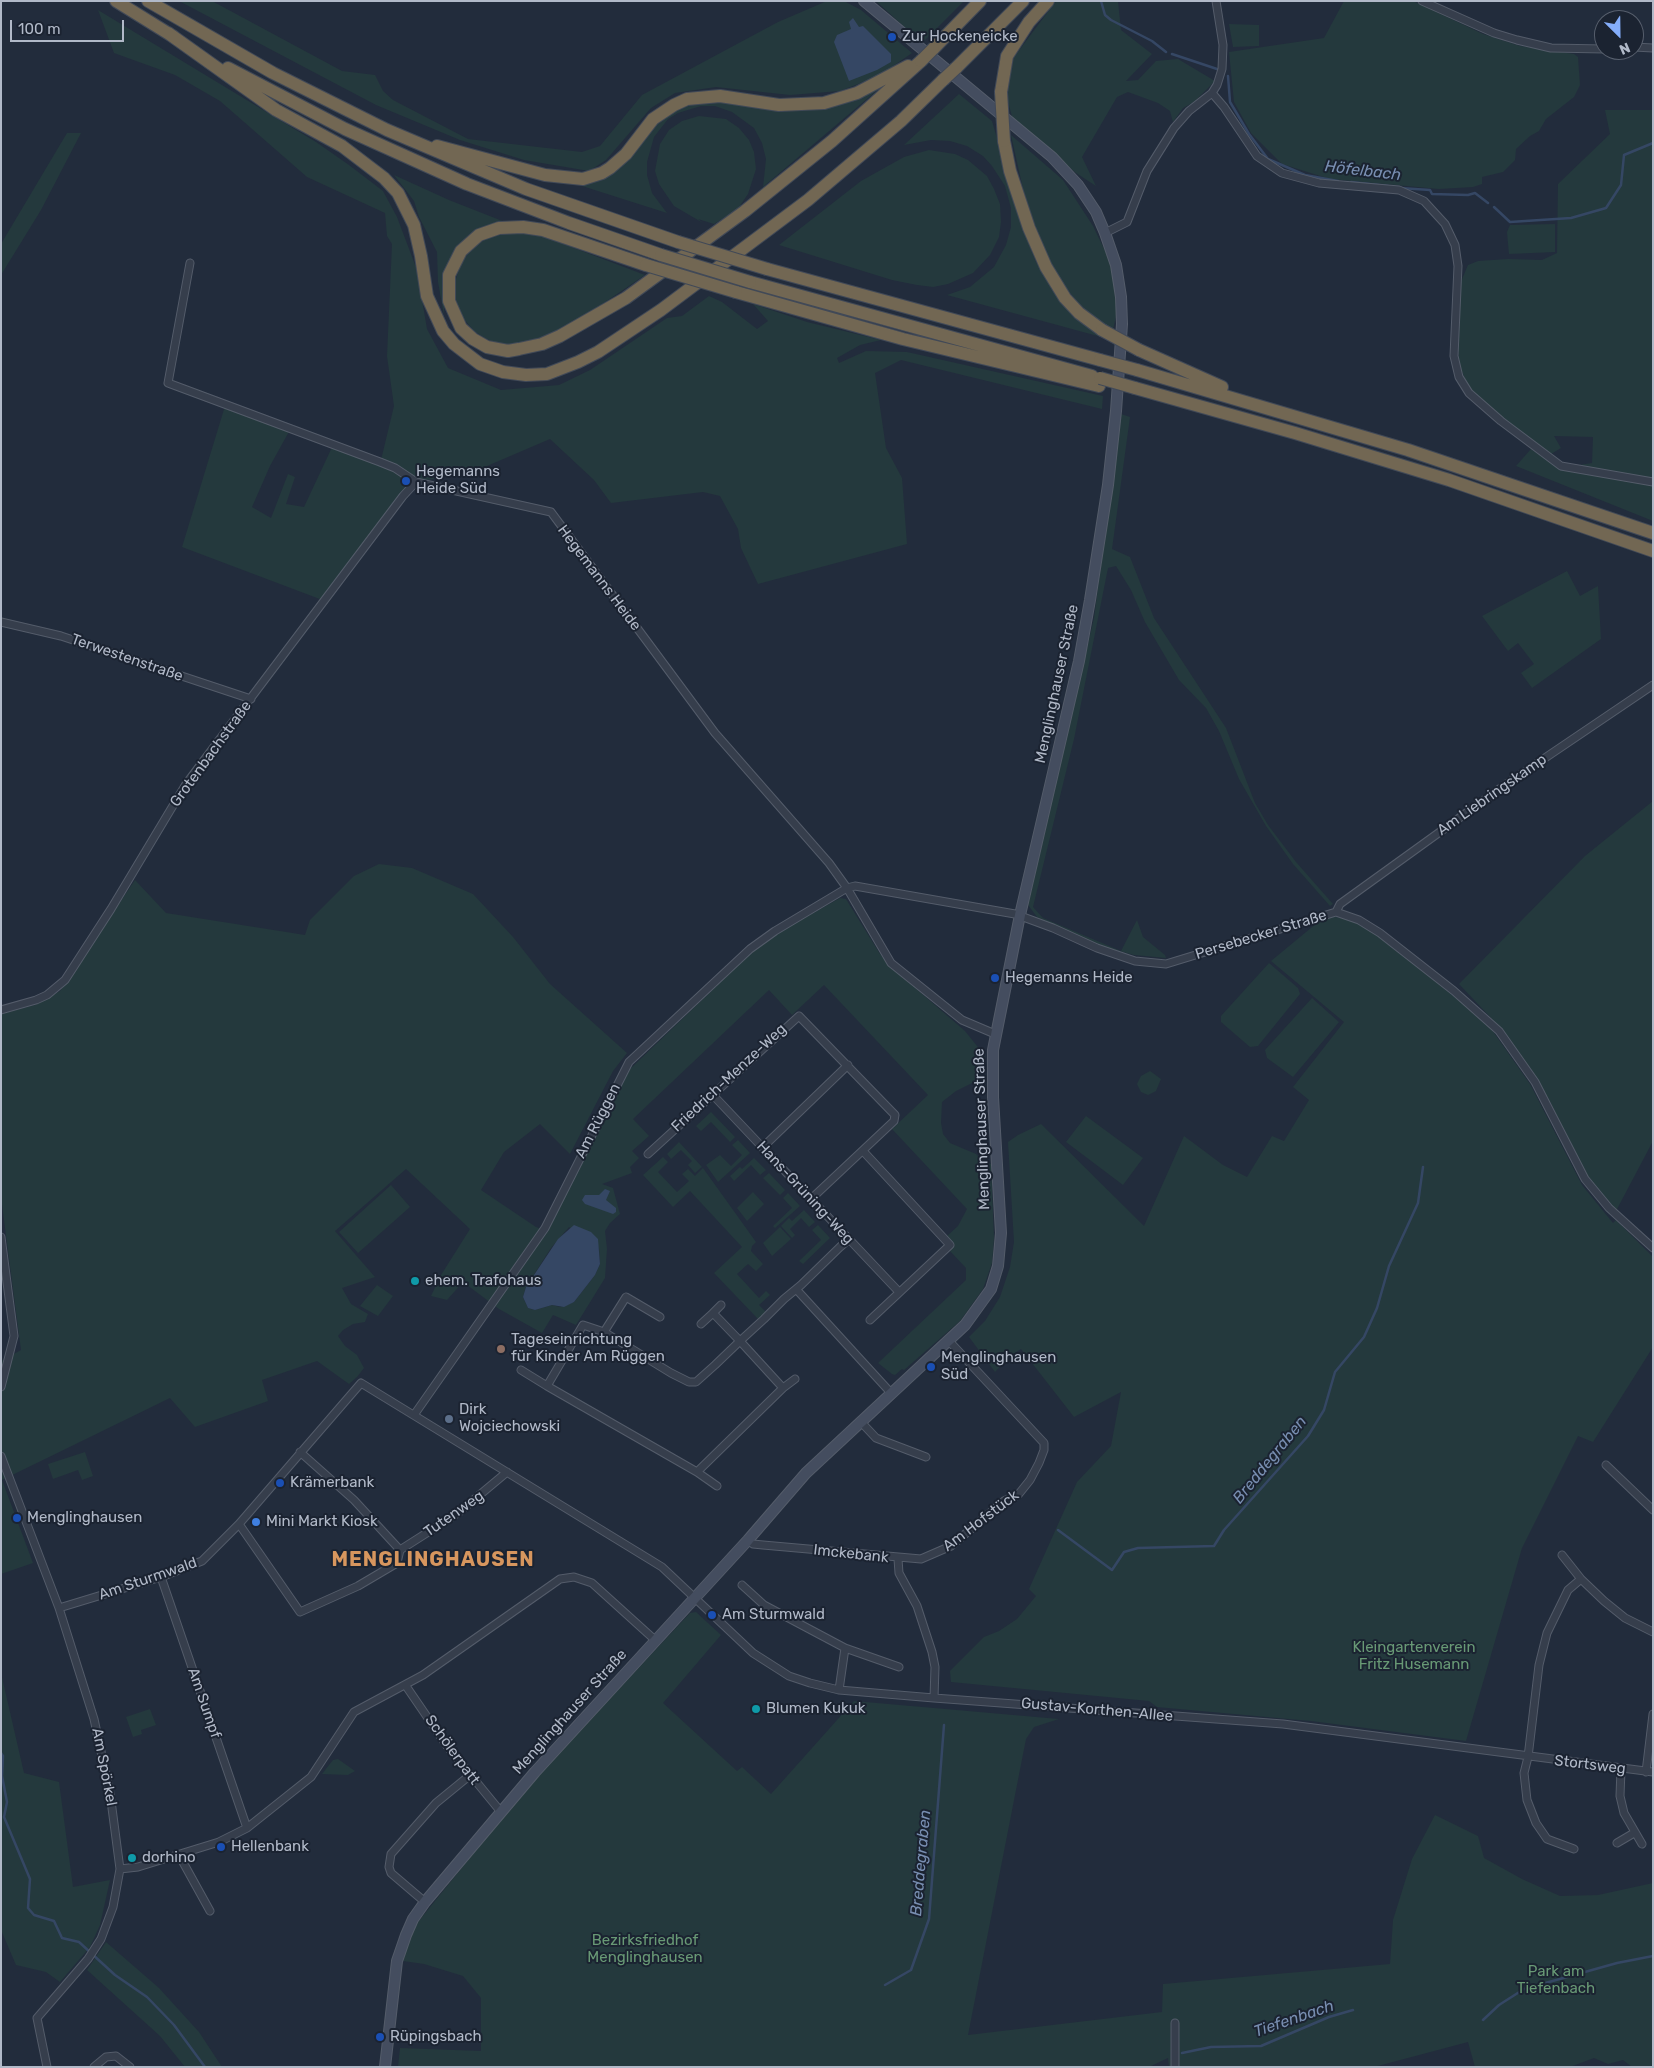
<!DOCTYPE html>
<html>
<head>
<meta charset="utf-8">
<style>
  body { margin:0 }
  #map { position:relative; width:1654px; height:2068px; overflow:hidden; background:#222c3c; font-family:Rubik,sans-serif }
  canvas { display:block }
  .frame { position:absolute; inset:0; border:2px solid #b1b9c8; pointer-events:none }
  .north { position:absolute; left:1594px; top:10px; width:50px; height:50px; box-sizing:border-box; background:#1b2331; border:1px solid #575f6d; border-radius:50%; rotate:157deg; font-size:14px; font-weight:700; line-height:20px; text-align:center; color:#b1b9c8 }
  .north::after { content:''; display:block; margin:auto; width:18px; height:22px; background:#84adfa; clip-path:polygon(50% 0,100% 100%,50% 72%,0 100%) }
  .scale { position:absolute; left:10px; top:20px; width:114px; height:22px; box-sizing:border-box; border:2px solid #b1b9c8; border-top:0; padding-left:6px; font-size:15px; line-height:18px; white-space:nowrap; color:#b1b9c8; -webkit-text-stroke:4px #1b2331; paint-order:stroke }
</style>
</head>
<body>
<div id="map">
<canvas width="1654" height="2068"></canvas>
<div class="frame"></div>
<div class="north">N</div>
<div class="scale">100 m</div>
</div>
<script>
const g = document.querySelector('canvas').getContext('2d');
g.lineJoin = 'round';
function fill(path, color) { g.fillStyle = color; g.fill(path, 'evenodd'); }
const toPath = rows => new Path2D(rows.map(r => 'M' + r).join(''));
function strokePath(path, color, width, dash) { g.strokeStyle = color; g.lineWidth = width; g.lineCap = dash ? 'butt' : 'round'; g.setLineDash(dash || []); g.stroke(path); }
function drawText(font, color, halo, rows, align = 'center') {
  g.font = font + ' Rubik,sans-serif'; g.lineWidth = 4; g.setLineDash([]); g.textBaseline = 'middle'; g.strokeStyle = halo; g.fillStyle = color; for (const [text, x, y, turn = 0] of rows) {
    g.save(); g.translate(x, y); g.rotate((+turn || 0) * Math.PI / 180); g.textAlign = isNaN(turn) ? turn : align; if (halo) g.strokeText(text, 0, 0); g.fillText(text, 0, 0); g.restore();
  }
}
fill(toPath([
  [179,1,212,1,342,71,375,75,383,91,393,100,468,139,582,152,600,146,642,95,778,22,827,1,844,1,861,10,912,53,879,76,840,91,790,95,716,87,675,93,651,108,606,160,589,171,524,160,460,140,376,105],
  [876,1,964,1,922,43],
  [1056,1,1118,1,1121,30,1152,54,1126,81,1138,80,1156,61,1178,59,1215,81,1194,102,1183,108,1173,122,1170,111,1158,103,1128,92,1117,97,1082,157,1096,186,1076,173,1013,120,1006,95,1014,57],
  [1344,1,1413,1,1483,34,1520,46,1574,54,1578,57,1580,85,1574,97,1546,119,1539,131,1530,136,1516,149,1515,160,1503,172,1482,177,1482,184,1473,187,1439,189,1330,179,1282,164,1251,133,1234,102,1229,52,1324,38],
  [98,10,316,142,349,165,383,191,397,217,417,270,427,329,448,368,501,390,559,385,590,370,667,318,682,316,709,296,722,302,757,329,768,321,753,304,807,322,881,340,860,345,837,358,839,363,866,351,907,352,1103,396,1102,409,901,360,875,373,886,448,902,478,907,544,758,584,741,548,738,529,720,496,703,492,611,503,594,480,550,439,473,472,416,482,325,601,182,547,225,406,291,428,270,466,252,507,271,518,288,474,295,477,286,504,304,507,334,443,381,460,394,406,387,356,392,244,387,236,385,213,307,177,220,101,175,75,114,53],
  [1229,24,1259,25,1259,46,1233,47],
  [887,82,763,187,766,159,762,143,754,128,732,112,715,106,701,106,678,113,668,119,654,137,647,162,647,175,652,193,667,213,579,185,649,129,684,104,717,99,774,108],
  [959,94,992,121,1024,231,1036,262,1052,289,1105,338,947,295,970,287,994,267,1006,245,1011,227,1011,208,1005,186,992,166,983,156,967,146,950,141,931,140,904,145],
  [1605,110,1653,110,1653,521,1516,466,1531,449,1560,468,1592,463,1593,437,1554,436,1561,448,1551,454,1493,411,1468,386,1460,367,1457,343,1460,284,1468,265,1478,261,1508,259,1542,260,1557,253,1558,184,1610,134],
  [699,116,726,119,739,128,749,140,754,152,756,169,748,194,737,210,714,224,698,219,703,223,674,206,659,184,655,171,660,144,669,130,682,121],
  [67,133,81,133,41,210,1,275,1,244],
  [1011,135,1063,180,1093,226,1109,259,1114,280,1117,312,1113,330,1092,317,1073,297,1054,272,1041,244,1023,189],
  [929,150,955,154,968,160,987,176,994,189,1000,204,1001,222,999,237,990,255,973,273,948,284,933,287,917,285,892,280,779,245,861,181,904,157],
  [394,175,449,200,505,222,493,224,444,277,444,315,438,282,437,252,419,217,414,201],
  [1555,224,1555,252,1509,254,1507,232,1510,225],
  [502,233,523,233,545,237,645,275,579,320,560,331,538,339,517,344,501,344,486,339,474,331,463,318,456,302,455,282,461,263,473,247,489,237],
  [1121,414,1130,417,1112,549,1130,557,1154,618,1226,728,1255,803,1268,825,1296,862,1333,904,1330,906,1293,864,1266,826,1239,779,1219,731,1206,708,1179,680,1145,622,1131,590,1116,566,1108,568,1074,739,1033,907,1043,918,1121,951,1137,920,1143,937,1165,955,1166,958,1134,955,1101,946,1037,917,1028,905,1094,618],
  [1567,571,1580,596,1598,586,1601,639,1532,688,1521,673,1534,664,1518,643,1508,651,1482,616],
  [1653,801,1653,1141,1616,1211,1592,1184,1548,1098,1508,1036,1459,984,1585,856],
  [379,864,412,868,473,894,513,937,550,984,627,1053,613,1071,570,1154,540,1124,504,1152,481,1190,536,1227,547,1231,630,1069,751,953,771,937,840,898,846,899,880,954,899,974,965,1031,985,1056,984,1077,956,1091,942,1102,941,1123,943,1134,950,1143,976,1154,983,1162,991,1164,994,1238,992,1263,983,1289,960,1321,904,1370,902,1369,895,1375,892,1374,878,1363,966,1280,966,1268,949,1250,954,1245,947,1236,958,1226,967,1209,892,1129,928,1095,824,985,792,1015,769,990,633,1119,649,1136,632,1151,639,1158,630,1167,632,1173,602,1184,613,1188,620,1214,610,1223,605,1231,607,1249,605,1278,576,1325,553,1315,542,1333,499,1309,463,1282,447,1300,431,1296,441,1275,470,1229,406,1169,335,1231,375,1277,342,1288,351,1304,368,1314,365,1322,353,1324,343,1330,338,1336,345,1346,357,1355,364,1368,357,1377,349,1384,317,1361,262,1380,268,1401,195,1427,170,1398,2,1480,33,1563,1,1574,1,1361,21,1350,1,1197,1,1014,35,1005,60,991,135,880,166,913,305,935,310,920,354,876],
  [569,1227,599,1248,600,1264,595,1275,574,1302,560,1307,552,1305,535,1310,528,1308,523,1297,526,1287,551,1248],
  [1336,917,1351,920,1374,933,1481,1018,1492,1030,1530,1084,1582,1185,1613,1223,1616,1220,1653,1257,1653,1347,1593,1442,1578,1436,1522,1548,1466,1741,1311,1721,1157,1707,1149,1701,951,1682,950,1671,984,1637,999,1631,1017,1619,1036,1596,1029,1589,1077,1482,1111,1446,1121,1392,1074,1417,1021,1349,1010,1356,995,1372,969,1337,985,1321,1000,1297,1010,1267,1014,1242,1008,1142,1018,1135,1041,1124,1144,1226,1184,1136,1223,1165,1247,1177,1272,1136,1284,1141,1309,1100,1293,1087,1344,1022,1271,961,1323,918],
  [1269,963,1298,988,1300,994,1258,1046,1250,1047,1221,1022,1221,1016],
  [1312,998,1339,1022,1293,1077,1267,1058,1265,1050],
  [1150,1071,1161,1079,1156,1091,1148,1095,1141,1092,1137,1084,1141,1076],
  [711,1112,735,1137,730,1142,711,1122,701,1131,696,1126],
  [1086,1116,1143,1158,1123,1185,1066,1142],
  [738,1140,750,1153,718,1182,706,1165,720,1155,731,1166,742,1155,732,1145],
  [679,1142,702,1167,695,1173,688,1165,692,1161,681,1150,671,1159,667,1154],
  [663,1157,668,1162,658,1172,677,1192,689,1181,682,1174,688,1169,695,1176,703,1168,756,1242,752,1246,751,1251,763,1264,756,1271,748,1264,737,1274,759,1298,766,1291,770,1295,759,1305,766,1312,758,1319,714,1273,742,1247,690,1191,673,1207,643,1175],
  [754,1158,766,1170,760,1175,751,1165,734,1181,730,1176,740,1167,742,1169],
  [769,1173,785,1190,780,1195,763,1178],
  [391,1185,410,1207,358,1253,339,1232],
  [753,1192,764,1204,747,1221,737,1208],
  [788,1193,800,1206,775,1228,773,1226,792,1208,783,1198],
  [804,1210,815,1222,809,1227,801,1218,790,1229,795,1235,792,1238,781,1226,789,1218,792,1221],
  [818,1225,830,1238,803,1264,799,1261,821,1240,812,1230],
  [780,1227,791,1239,772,1256,763,1243],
  [377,1285,393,1296,378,1316,360,1306],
  [85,1452,93,1476,82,1480,78,1470,53,1479,48,1464],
  [696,1612,721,1635,663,1703,737,1771,742,1767,771,1794,854,1701,1059,1719,1034,1727,1026,1739,968,2035,1162,2012,1163,1984,1390,1964,1393,1920,1412,1859,1435,1815,1478,1836,1484,1858,1522,1879,1560,1896,1598,1895,1653,1883,1653,2067,1632,2067,1623,2060,1608,2064,1594,2058,1570,2067,1475,2067,1468,2042,1374,2067,1169,2067,1168,2058,1149,2067,398,2067,400,2048,481,2051,481,1998,463,1976,424,1964,403,1961,410,1935,418,1922,503,1817,557,1755,690,1613],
  [1,1673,24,1773,59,1782,73,1887,110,1880,100,1925,90,1947,60,1982,46,1972,16,1965,1,1930],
  [150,1709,156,1725,141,1730,142,1734,133,1737,126,1717],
  [338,1759,355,1771,348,1775,322,1774,333,1760],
  [106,1942,159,1988,199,2032,222,2067,185,2067,160,2036,87,1970]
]), '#24393d');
fill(toPath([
  [853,18,859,27,863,26,891,54,891,62,877,70,849,81,834,42,837,35,851,29,849,22],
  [605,1189,610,1191,606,1200,616,1208,616,1212,613,1214,585,1204,582,1200,585,1195,599,1195],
  [574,1225,591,1232,598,1239,600,1264,595,1275,574,1302,564,1307,552,1305,535,1310,528,1308,523,1297,526,1287,558,1239]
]), '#354764');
strokePath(toPath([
  [1101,1,1105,15,1111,20,1152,41,1166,52],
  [1172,54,1217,69],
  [1228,76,1230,102,1249,134,1268,159,1305,175,1338,181],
  [1351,182,1388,186],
  [1400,188,1430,190,1432,194,1468,195,1475,193,1488,203],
  [1494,207,1510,222,1571,218,1606,208,1621,185,1624,155,1653,143],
  [1058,1530,1112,1570,1124,1552,1138,1548,1214,1546,1224,1530,1308,1436,1324,1410,1335,1372,1364,1337,1377,1308,1389,1266,1418,1203,1423,1167],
  [1,1753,3,1756,2,1776,7,1802,4,1817,30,1879,28,1908,34,1915,54,1921,62,1938,79,1942,115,1975,147,1997,174,2025,205,2067],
  [885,1985,911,1970,929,1919,944,1725],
  [1483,2020,1499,2005,1524,1989,1617,1963,1653,1956],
  [1182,2053,1211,2047,1261,2046,1329,2017,1353,2010]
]), '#354764', 2.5);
const street = toPath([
  [1422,1,1494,33,1517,40,1551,48,1604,49],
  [1634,47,1653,48],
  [1212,93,1224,107,1257,156,1282,173,1319,183,1399,190,1424,201,1445,224,1455,245,1458,266,1454,356,1459,377,1469,393,1501,421,1561,466,1653,482],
  [1105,233,1127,222,1147,171,1174,128,1189,111,1212,93,1217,85,1222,69,1223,45,1216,1],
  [190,263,168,383,380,462,395,468,416,482,551,512,715,733,829,863,847,888,891,963,962,1020,995,1034],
  [1,622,61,636,251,699],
  [1336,912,1340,904,1358,891,1505,785,1653,685],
  [1,1010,36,1000,47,995,65,980,111,909,186,784,403,496,416,482],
  [712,1094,899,1292],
  [763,1147,848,1065],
  [863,1151,950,1245,870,1320],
  [648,1154,799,1016,895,1115,894,1121,811,1199],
  [1,1237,14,1336,1,1387],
  [796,1289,891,1393],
  [713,1313,721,1305],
  [701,1324,713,1313,740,1341,783,1388,697,1472,547,1386,583,1325,604,1332,671,1373,689,1382,696,1382,715,1365,740,1341,764,1319,784,1299,801,1285,840,1247,848,1240],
  [604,1332,626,1297,660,1317],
  [521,1370,547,1386],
  [783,1388,795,1379],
  [414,1415,545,1228,629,1062,750,949,775,931,847,888,855,886,1015,914,1053,928,1097,948,1135,961,1166,964,1336,912,1359,920,1380,933,1454,991,1499,1031,1535,1082,1585,1179,1609,1208,1653,1248],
  [861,1422,876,1438,926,1457],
  [300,1452,354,1500,400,1550],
  [1,1456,59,1608,94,1719,110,1793,120,1869,113,1907,101,1939,88,1959,37,2018,47,2067],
  [1606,1465,1653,1510],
  [697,1472,717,1486],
  [239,1524,300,1612,358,1586,397,1563,400,1550,458,1513,507,1472],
  [748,1540,753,1544,763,1545,921,1559,951,1546,1004,1501,1018,1495,1030,1480,1039,1463,1044,1450,1044,1443,949,1341],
  [1562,1555,1581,1579,1604,1601,1625,1618,1653,1632],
  [898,1559,899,1573,917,1606,932,1652,935,1667,934,1698],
  [161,1577,247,1828],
  [742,1585,764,1605,845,1648],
  [59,1608,161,1577,202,1561,239,1524,361,1383,662,1567,753,1653,789,1676,810,1683,839,1690,934,1698,1283,1724,1653,1772],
  [406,1686,447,1746,501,1812],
  [839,1690,845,1648,899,1667],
  [1621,1769,1620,1796,1624,1813,1642,1844],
  [1646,1772,1653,1714],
  [1617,1843,1634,1833],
  [1574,1849,1547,1839,1536,1823,1527,1800,1524,1773,1528,1757,1539,1665,1547,1633,1568,1590,1581,1579],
  [179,1855,210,1911],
  [120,1869,138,1867,219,1842,247,1828,311,1777,354,1712,423,1675,560,1579,574,1577,592,1583,655,1640],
  [425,1902,391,1873,389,1867,391,1854,436,1803,469,1776],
  [94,2067,106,2057,116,2056,130,2067],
  [1175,2067,1175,2023]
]);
const secondary = toPath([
  [385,2067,397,1961,406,1935,413,1919,425,1902,535,1772,748,1540,806,1473,965,1325,991,1289,998,1266,1001,1233,993,1097,993,1050,1020,915,1079,661,1090,600,1108,485,1116,411,1122,324,1121,297,1116,265,1105,233,1096,212,1078,185,1052,157,864,1]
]);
const highway = toPath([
  [116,1,174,37],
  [148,1,273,73,387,130,526,189,678,242],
  [168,33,276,110,342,146,384,178,398,193,414,225,421,256,427,296,443,331,454,344,480,364,503,372,526,375,547,374,578,362,598,352,661,310,808,200,901,121,943,80],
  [933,49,980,1],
  [228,68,345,129,467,184,569,223,661,255],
  [956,68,1023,1],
  [1001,92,1007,56,1029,22,1048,1],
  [1004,141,1010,171,1029,228,1046,267,1065,298,1079,313,1102,330],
  [437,146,545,175,583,179,602,173,610,168,626,154,653,119,674,105,687,99,720,96,779,105,824,103,857,93,908,66],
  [646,265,543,230,523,227,499,228,479,235,461,251,449,275,449,301,461,328,473,339,487,347,508,351,519,349,542,344,560,336,626,298,745,211,832,141,921,61],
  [767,269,1100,360],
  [750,282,1092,376],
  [736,292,903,339,1099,386],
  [1139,350,1222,387],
  [1137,370,1408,450,1653,533],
  [1135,388,1295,433,1449,480,1653,551]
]);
strokePath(street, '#545c6a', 9);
strokePath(secondary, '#545c6a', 12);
strokePath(highway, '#414957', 14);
strokePath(street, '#363e4c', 7);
strokePath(secondary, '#444d5f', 10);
strokePath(highway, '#726753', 12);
const highwayBridge = toPath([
  [921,61,933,49],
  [943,80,956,68],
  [1001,92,1004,141],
  [678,242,767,269],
  [661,255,750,282],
  [646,265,736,292],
  [1102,330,1139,350],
  [1100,360,1137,370],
  [1100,378,1135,388]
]);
strokePath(highwayBridge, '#414957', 14, []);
strokePath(highwayBridge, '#726753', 12);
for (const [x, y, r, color] of [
  [892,37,5,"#1a4fb4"],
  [406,481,5,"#1a4fb4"],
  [995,978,5,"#1a4fb4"],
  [415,1281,5,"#0f9aa8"],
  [501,1349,5,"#8d6e63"],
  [931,1367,5,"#1a4fb4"],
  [449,1419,5,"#5c6f8a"],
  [280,1483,5,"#1a4fb4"],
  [17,1518,5,"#1a4fb4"],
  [256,1522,5,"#3f7fe0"],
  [712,1615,5,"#1a4fb4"],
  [756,1709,5,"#0f9aa8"],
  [221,1847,5,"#1a4fb4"],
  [132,1858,5,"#0f9aa8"],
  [380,2037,5,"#1a4fb4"]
]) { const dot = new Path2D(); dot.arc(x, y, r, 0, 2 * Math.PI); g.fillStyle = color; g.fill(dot); strokePath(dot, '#1b2331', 2); }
drawText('15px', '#b1b9c8', '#1b2331', [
  ["Zur Hockeneicke",902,37],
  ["Hegemanns",416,472],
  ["Heide Süd",416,489],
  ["Hegemanns Heide",1005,978],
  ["ehem. Trafohaus",425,1281],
  ["Tageseinrichtung",511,1340],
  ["für Kinder Am Rüggen",511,1357],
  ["Menglinghausen",941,1358],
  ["Süd",941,1375],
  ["Dirk",459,1410],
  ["Wojciechowski",459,1427],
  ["Krämerbank",290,1483],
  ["Menglinghausen",27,1518],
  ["Mini Markt Kiosk",266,1522],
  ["Am Sturmwald",722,1615],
  ["Blumen Kukuk",766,1709],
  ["Hellenbank",231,1847],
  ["dorhino",142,1858],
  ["Rüpingsbach",390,2037]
], 'left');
drawText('15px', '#b1b9c8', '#1b2331', [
  ["Hegemanns Heide",599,578,53],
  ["Terwestenstraße",127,658,19],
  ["Menglinghauser Straße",1057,684,-78],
  ["Grotenbachstraße",211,754,-54],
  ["Am Liebringskamp",1492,795,-35],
  ["Persebecker Straße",1261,935,-17],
  ["Friedrich-Menze-Weg",729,1078,-43],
  ["Am Rüggen",598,1121,-63],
  ["Menglinghauser Straße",982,1129,-92],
  ["Hans-Grüning-Weg",805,1193,47],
  ["Tutenweg",454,1514,-35],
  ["Am Hofstück",981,1521,-37],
  ["Imckebank",851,1554,6],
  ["Am Sturmwald",148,1579,-19],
  ["Am Sumpf",204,1703,71],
  ["Gustav-Korthen-Allee",1097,1710,5],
  ["Menglinghauser Straße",570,1712,-48],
  ["Schölerpatt",452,1750,54],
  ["Stortsweg",1590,1765,7],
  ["Am Spörkel",104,1767,79]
]);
drawText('15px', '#689975', '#1b2331', [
  ["Kleingartenverein",1414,1648],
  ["Fritz Husemann",1414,1665],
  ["Bezirksfriedhof",645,1941],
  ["Menglinghausen",645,1958],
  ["Park am",1556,1972],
  ["Tiefenbach",1556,1989]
]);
drawText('italic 16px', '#788eb1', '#1b2331', [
  ["Höfelbach",1363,171,7],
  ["Breddegraben",1270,1460,-51],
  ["Breddegraben",921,1863,-85],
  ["Tiefenbach",1294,2019,-19]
]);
g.letterSpacing = '1px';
drawText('bold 20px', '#d7965e', '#1b2331', [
  ["MENGLINGHAUSEN",433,1560]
]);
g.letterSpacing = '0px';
</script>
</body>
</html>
